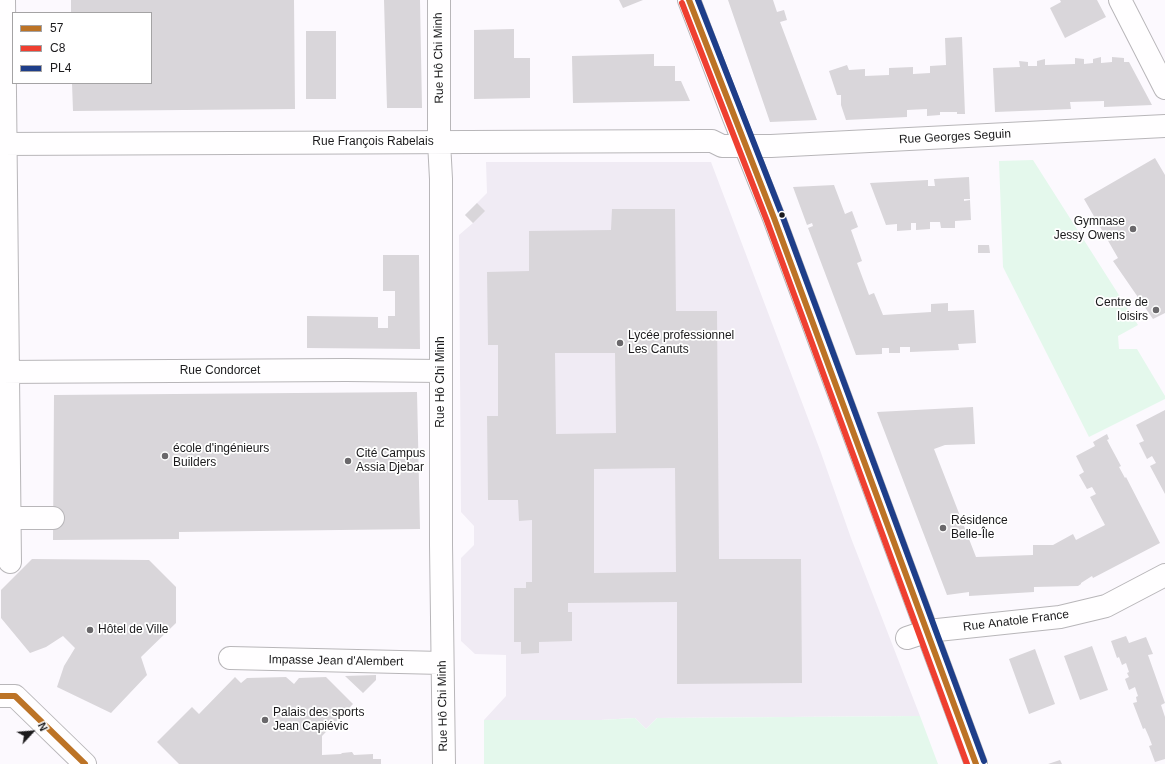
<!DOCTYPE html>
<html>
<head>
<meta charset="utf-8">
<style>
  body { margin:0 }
  #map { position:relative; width:1165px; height:764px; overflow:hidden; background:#fcf9fe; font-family:Arial,sans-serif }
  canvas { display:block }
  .legend { position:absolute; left:12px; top:12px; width:140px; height:72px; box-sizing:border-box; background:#fff; border:1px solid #a4a3a4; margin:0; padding:5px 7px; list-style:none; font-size:12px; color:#1b1a1c }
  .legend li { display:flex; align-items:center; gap:8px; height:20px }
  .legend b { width:20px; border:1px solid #a4a3a4 }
  .north { position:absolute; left:12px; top:712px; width:40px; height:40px; -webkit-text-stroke:3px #fff; paint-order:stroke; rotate:64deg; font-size:11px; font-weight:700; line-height:16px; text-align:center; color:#1b1a1c }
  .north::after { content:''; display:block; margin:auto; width:14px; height:18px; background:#1b1a1c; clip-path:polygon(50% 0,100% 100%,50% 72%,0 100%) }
</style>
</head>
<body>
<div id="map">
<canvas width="1165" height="764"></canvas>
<ul class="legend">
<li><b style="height:5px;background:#bc7326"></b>57</li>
<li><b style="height:5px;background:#ef3f30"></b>C8</li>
<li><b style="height:5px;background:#1e3e89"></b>PL4</li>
</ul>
<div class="north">N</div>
</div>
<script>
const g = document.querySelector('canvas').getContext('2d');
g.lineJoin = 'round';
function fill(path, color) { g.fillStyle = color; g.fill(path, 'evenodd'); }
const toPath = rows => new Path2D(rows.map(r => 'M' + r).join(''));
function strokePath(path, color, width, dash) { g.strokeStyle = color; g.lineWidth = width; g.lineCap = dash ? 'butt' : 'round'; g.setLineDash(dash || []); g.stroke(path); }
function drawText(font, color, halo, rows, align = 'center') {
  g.font = font + ' Arial,sans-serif'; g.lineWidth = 3.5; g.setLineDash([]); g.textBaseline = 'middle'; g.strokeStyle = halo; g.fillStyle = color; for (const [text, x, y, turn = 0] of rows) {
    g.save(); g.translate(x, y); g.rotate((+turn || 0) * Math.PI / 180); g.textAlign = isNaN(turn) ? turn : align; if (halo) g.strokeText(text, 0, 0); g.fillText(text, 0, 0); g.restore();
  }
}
fill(toPath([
  [486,162,711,162,820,450,851,538,920,716,657,718,646,729,635,718,601,720,484,720,506,696,506,655,475,654,461,641,461,558,474,545,474,526,461,512,459,235,473,223,465,215,487,193]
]), '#f0ebf4');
fill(toPath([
  [1033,160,1138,325,1118,336,1119,349,1137,349,1165,396,1165,399,1089,437,1003,267,999,161],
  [920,716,938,764,484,764,484,720,601,720,635,718,646,729,657,718]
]), '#e4f8ec');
fill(toPath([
  [71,0,294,0,295,109,73,111,72,83,151,83,151,13,71,13],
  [384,0,420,0,422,108,387,108],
  [619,0,643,0,623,8],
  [728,0,773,0,777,12,784,10,787,20,780,22,817,120,770,122],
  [1060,0,1097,0,1106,17,1065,38,1050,8,1061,2],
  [514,29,514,58,530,58,530,98,474,99,474,30],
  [306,31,336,31,336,99,306,99],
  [962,37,965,114,957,114,957,112,940,112,940,115,927,116,927,109,907,110,907,117,846,120,841,105,841,95,837,95,829,71,847,65,849,70,865,69,865,76,889,75,889,68,913,67,913,74,930,73,930,66,946,65,945,38],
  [654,54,654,66,675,66,675,81,681,81,690,101,573,103,572,56],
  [1101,57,1101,63,1112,62,1112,57,1124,58,1124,62,1129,62,1152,105,1104,107,1104,101,1070,102,1071,109,995,112,993,68,1020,67,1019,61,1028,62,1028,66,1037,66,1037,61,1045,59,1045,65,1075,64,1075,58,1084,59,1084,64,1093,63,1093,59],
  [1155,158,1165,175,1165,313,1153,319,1113,261,1118,258,1084,199],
  [969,177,970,199,964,199,964,201,970,200,971,220,955,221,955,228,941,228,940,222,930,222,930,229,916,230,916,223,911,223,911,230,897,231,897,224,886,225,870,183,928,180,928,186,935,186,934,179],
  [834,185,845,214,852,211,858,227,851,230,862,261,857,263,869,295,874,293,883,315,931,312,931,304,948,303,948,311,974,310,976,343,958,344,959,350,910,352,910,347,900,347,900,353,889,353,889,348,882,348,882,354,856,355,808,228,813,226,812,223,807,225,793,187],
  [477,203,485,211,473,223,465,215],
  [612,209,675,209,676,311,717,311,719,559,801,559,802,683,677,684,677,602,568,603,568,612,572,612,572,641,539,642,539,653,521,654,521,642,514,642,514,588,526,588,526,582,532,582,532,520,519,521,518,500,488,500,487,416,498,416,498,345,488,345,487,272,529,271,529,231,611,230],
  [555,353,615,353,616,433,556,434],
  [675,468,676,572,594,573,594,469],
  [978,245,989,245,990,253,978,253],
  [383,255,419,255,420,349,307,348,307,316,378,317,378,328,388,328,388,316,395,316,395,291,383,291],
  [417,392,420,529,179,532,179,539,53,540,54,395],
  [973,407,975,444,945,445,934,449,976,557,1033,555,1033,545,1053,545,1073,534,1076,540,1105,525,1090,497,1096,494,1092,487,1087,489,1079,475,1084,472,1076,456,1095,446,1093,442,1107,434,1109,439,1107,440,1121,466,1119,467,1125,478,1126,477,1160,543,1093,578,1092,576,1081,583,1081,584,1078,586,1034,587,1034,592,969,596,969,592,947,595,877,412],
  [1165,410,1165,494,1150,466,1156,463,1152,456,1147,459,1139,443,1144,441,1136,425],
  [32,559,149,560,176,587,176,623,141,657,147,675,111,713,57,687,64,666,75,648,63,636,46,647,30,653,1,618,1,590],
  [1126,636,1129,643,1146,637,1153,654,1148,655,1165,703,1161,705,1165,717,1165,759,1155,762,1149,746,1152,745,1149,737,1145,728,1143,729,1133,703,1137,702,1136,697,1138,696,1135,687,1129,690,1125,679,1129,677,1127,673,1129,672,1126,663,1122,665,1119,657,1117,658,1111,641],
  [1092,646,1108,690,1080,700,1064,656],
  [1035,649,1055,704,1029,714,1009,659],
  [376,675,376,680,363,693,345,676],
  [235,677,241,683,247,678,286,677,294,684,299,678,326,677,353,704,322,736,322,755,341,754,342,753,352,752,354,755,373,754,373,759,381,759,381,764,179,764,157,742,192,707,199,714],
  [1060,760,1062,764,1048,764]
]), '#d9d6da');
const minor = toPath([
  [4,0,10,562],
  [439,0,439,142,441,179,441,545,444,764],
  [1120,0,1165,88],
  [0,144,703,141,712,141,722,146,771,146,1165,126],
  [0,372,346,370,441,371],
  [10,518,53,518],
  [907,638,928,631,1060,617,1106,606,1165,575],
  [230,658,442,663],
  [0,696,15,696,85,764]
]);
const major = toPath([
  [689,0,734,118,774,218,976,764]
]);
strokePath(minor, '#b8b6b9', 24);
strokePath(major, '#b8b6b9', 24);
strokePath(minor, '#fffeff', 22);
strokePath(major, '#fffeff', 22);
strokePath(toPath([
  [689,0,774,218,976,764],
  [0,696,15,696,85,764]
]), '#bc7326', 6);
strokePath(toPath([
  [682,3,767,221,967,764]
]), '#ef3f30', 6);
strokePath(toPath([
  [698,0,782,215,984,761]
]), '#1e3e89', 6);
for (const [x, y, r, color] of [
  [782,215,3.5,"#1b1a1c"],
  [1133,229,4,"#6a686b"],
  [1156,310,4,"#6a686b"],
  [620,343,4,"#6a686b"],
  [165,456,4,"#6a686b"],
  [348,461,4,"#6a686b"],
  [943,528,4,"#6a686b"],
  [90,630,4,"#6a686b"],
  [265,720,4,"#6a686b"]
]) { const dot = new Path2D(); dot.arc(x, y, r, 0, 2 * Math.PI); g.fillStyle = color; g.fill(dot); strokePath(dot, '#fff', 1.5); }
drawText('12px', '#1b1a1c', '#fff', [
  ["Rue Hô Chi Minh",439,58,-91],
  ["Rue Georges Seguin",955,137,-3],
  ["Rue François Rabelais",373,142],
  ["Rue Condorcet",220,371],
  ["Rue Hô Chi Minh",441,382,-90],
  ["Rue Anatole France",1016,621,-7],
  ["Impasse Jean d'Alembert",336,661,1],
  ["Rue Hô Chi Minh",443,706,-91]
]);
drawText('12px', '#1b1a1c', '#fff', [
  ["Gymnase",1125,222,"right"],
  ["Jessy Owens",1125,236,"right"],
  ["Centre de",1148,303,"right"],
  ["loisirs",1148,317,"right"],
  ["Lycée professionnel",628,336],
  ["Les Canuts",628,350],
  ["école d'ingénieurs",173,449],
  ["Builders",173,463],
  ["Cité Campus",356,454],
  ["Assia Djebar",356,468],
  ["Résidence",951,521],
  ["Belle-Île",951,535],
  ["Hôtel de Ville",98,630],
  ["Palais des sports",273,713],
  ["Jean Capiévic",273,727]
], 'left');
</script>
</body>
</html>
